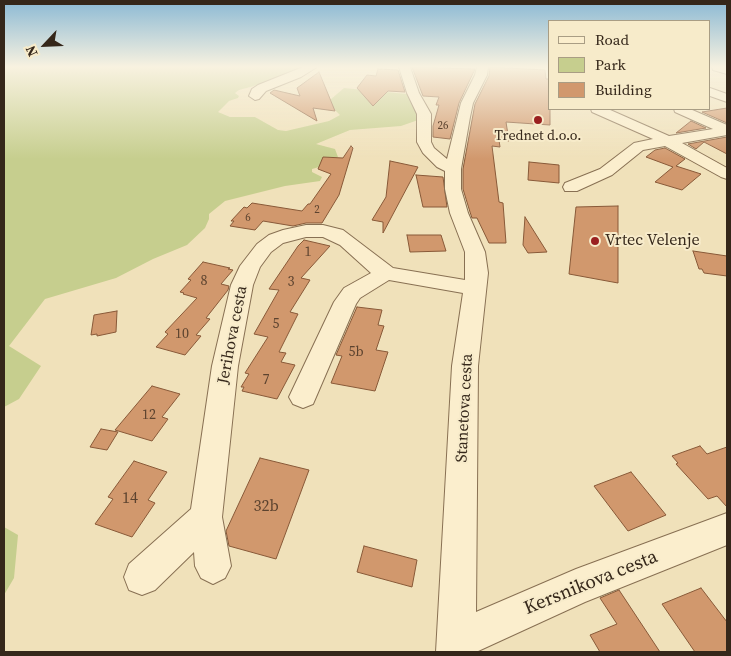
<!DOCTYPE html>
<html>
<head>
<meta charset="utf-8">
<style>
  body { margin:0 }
  #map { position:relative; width:731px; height:656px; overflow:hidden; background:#f0e1ba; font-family:"Source Serif 4",serif }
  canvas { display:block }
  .frame { position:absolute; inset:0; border:5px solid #35271a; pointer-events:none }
  .legend { position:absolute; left:548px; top:20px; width:162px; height:90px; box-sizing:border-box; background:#f7ebca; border:1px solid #a99d84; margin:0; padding:6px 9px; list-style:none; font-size:15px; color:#35271a }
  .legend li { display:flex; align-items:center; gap:10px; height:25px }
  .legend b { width:25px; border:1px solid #a99d84 }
  .north { position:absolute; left:20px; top:20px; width:50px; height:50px; -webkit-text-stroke:4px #f7ebca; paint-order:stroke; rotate:245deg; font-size:14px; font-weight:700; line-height:20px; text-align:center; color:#35271a }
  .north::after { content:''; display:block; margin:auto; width:18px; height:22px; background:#35271a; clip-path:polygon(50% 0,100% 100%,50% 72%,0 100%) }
</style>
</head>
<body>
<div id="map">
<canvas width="731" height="656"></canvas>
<div class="frame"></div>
<ul class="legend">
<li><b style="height:6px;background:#fbeecd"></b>Road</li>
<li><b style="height:14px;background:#c6ce8e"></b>Park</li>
<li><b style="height:14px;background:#d1986d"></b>Building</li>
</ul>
<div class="north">N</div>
</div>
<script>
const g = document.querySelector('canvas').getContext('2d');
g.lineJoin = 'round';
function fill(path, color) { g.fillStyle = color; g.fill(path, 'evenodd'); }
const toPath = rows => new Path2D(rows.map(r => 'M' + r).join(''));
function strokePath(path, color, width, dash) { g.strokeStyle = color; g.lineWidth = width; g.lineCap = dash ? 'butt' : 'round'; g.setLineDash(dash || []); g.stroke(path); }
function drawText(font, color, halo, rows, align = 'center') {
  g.font = font + ' "Source Serif 4",serif'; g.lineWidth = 4; g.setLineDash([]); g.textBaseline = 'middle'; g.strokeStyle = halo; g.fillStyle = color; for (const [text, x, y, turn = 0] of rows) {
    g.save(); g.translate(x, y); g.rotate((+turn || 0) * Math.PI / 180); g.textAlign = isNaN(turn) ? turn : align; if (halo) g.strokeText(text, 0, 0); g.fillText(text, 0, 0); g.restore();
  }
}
fill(toPath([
  [4,67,305,67,303,70,272,81,239,90,235,93,239,96,238,98,229,101,218,112,230,117,255,117,278,130,286,131,329,121,340,115,333,108,324,105,344,88,407,94,413,100,421,119,401,126,350,130,316,144,335,149,338,157,330,164,312,169,312,172,322,177,320,181,285,186,225,201,209,214,209,219,205,228,187,245,153,259,116,278,45,299,9,346,41,366,19,399,4,407],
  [4,527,18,535,14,578,4,595]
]), '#c6ce8e');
const building = toPath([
  [412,67,475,69,459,103,450,139,433,137,433,126,439,105,436,105,439,97,423,96,412,67],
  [490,67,545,70,546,79,550,79,550,125,506,122,509,141,499,140,500,147,492,146,499,202,503,203,506,243,489,243,477,218,472,218,470,212,463,189,463,169,475,104,489,76,490,67],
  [378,69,398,70,405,92,388,91,373,106,357,88,367,75,376,76,378,69],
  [319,72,335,111,313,108,317,121,270,93,274,90,300,96,297,88,319,72],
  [727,108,727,123,702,112,727,108],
  [691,121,706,128,676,133,691,121],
  [727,137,727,154,704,142,696,149,688,144,727,137],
  [351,146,353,148,339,195,322,223,306,223,293,226,263,221,255,230,230,226,234,221,231,221,244,207,247,208,252,203,302,211,308,204,310,204,331,174,318,169,323,157,343,158,351,146],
  [665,148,685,159,676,166,701,174,682,190,655,182,673,167,646,157,655,150,665,148],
  [390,161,418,167,383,233,383,222,372,220,386,197,390,161],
  [529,162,559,165,559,183,528,180,529,162],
  [416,175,443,177,447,207,423,207,416,175],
  [618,206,618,283,569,274,576,207,618,206],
  [525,217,547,252,528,253,523,245,525,217],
  [407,235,441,235,446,251,410,252,407,235],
  [304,240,330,246,301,278,310,280,290,312,298,314,279,352,286,353,281,362,295,365,277,399,242,391,244,387,241,387,249,374,245,373,268,337,254,334,279,290,269,289,298,246,304,240],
  [693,251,727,256,727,276,704,273,702,269,699,269,693,251],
  [203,262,230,268,228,269,233,270,221,284,229,286,228,290,206,318,210,319,196,335,201,336,185,355,156,347,168,334,165,332,197,298,183,294,184,293,180,292,191,280,188,279,203,262],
  [357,307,382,310,378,325,384,326,376,350,388,352,375,391,331,383,342,356,336,355,357,307],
  [117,311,116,332,97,336,97,334,91,335,94,315,117,311],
  [152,386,180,394,162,417,168,419,152,441,115,430,152,386],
  [101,429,118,432,107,450,90,447,101,429],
  [700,446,707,454,727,447,727,507,717,496,708,499,676,464,678,463,672,456,700,446],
  [260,458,309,470,276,559,229,546,226,531,260,458],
  [134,461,167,472,148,500,155,503,132,537,95,524,113,499,108,497,134,461],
  [631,472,666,515,628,531,594,486,631,472],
  [364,546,417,560,412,587,357,572,364,546],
  [701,588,727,622,727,652,695,652,662,604,701,588],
  [619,590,660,652,600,652,590,635,617,624,600,598,619,590]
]);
fill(building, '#d1986d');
strokePath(building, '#885938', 1);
const minor = toPath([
  [303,67,317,67,301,77,266,91,259,99,255,100,249,96,252,89,258,85,303,67],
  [399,67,410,67,419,93,431,114,431,142,434,148,447,159,461,103,475,75,477,67,488,67,487,75,473,103,470,117,461,169,461,189,468,213,485,252,488,273,478,366,476,612,576,569,727,513,727,545,585,602,476,652,436,652,452,366,463,293,389,280,360,298,356,304,313,404,303,408,293,404,289,397,334,302,344,288,371,273,340,245,323,237,306,237,283,243,271,252,260,267,253,285,238,366,222,517,231,566,225,578,213,584,201,578,195,566,194,552,155,590,142,595,129,590,124,577,129,564,191,509,212,366,231,285,240,266,257,244,269,235,283,230,306,225,323,225,343,230,393,268,465,280,465,252,450,213,445,189,445,171,437,167,423,153,417,142,417,114,407,93,399,67],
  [710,88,727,94,727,102,710,96,710,88],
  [591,109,608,109,669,136,713,129,675,112,674,109,690,109,727,125,727,135,682,143,727,168,727,179,721,177,665,146,643,150,612,175,577,191,565,191,563,187,565,183,600,169,634,143,653,139,592,112,591,109]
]);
const secondary = toPath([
  [712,67,727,67,727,74,713,70,712,67]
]);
strokePath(minor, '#887053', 2);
strokePath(secondary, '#695137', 2);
fill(minor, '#fbeecd');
fill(secondary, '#fbeecd');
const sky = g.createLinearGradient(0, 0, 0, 159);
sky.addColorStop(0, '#8bb9d4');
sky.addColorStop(0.42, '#f8f2e0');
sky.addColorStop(1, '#f8f2e000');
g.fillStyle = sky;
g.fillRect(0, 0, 731, 159);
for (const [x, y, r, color] of [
  [538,120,5,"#9a2020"],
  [595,241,5,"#9a2020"]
]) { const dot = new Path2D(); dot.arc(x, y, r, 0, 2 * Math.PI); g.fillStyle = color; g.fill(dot); strokePath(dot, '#f7ebca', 2); }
drawText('11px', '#5c432f', null, [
  ["26",443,126],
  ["2",317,210],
  ["6",248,218]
]);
drawText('14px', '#35271a', '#f7ebca', [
  ["Trednet d.o.o.",538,136]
]);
drawText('14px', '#5c432f', null, [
  ["1",308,252],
  ["8",204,281],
  ["3",291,282],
  ["5",276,324],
  ["10",182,334],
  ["5b",356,352],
  ["7",266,380],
  ["12",149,415]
]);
drawText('16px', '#35271a', '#f7ebca', [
  ["Vrtec Velenje",605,241]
], 'left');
drawText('16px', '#35271a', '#f7ebca', [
  ["Jerihova cesta",233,335,-79],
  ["Stanetova cesta",465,408,-87]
]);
drawText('16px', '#5c432f', null, [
  ["14",130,499],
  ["32b",266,507]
]);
drawText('19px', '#35271a', '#f7ebca', [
  ["Kersnikova cesta",591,583,-22]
]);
</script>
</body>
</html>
